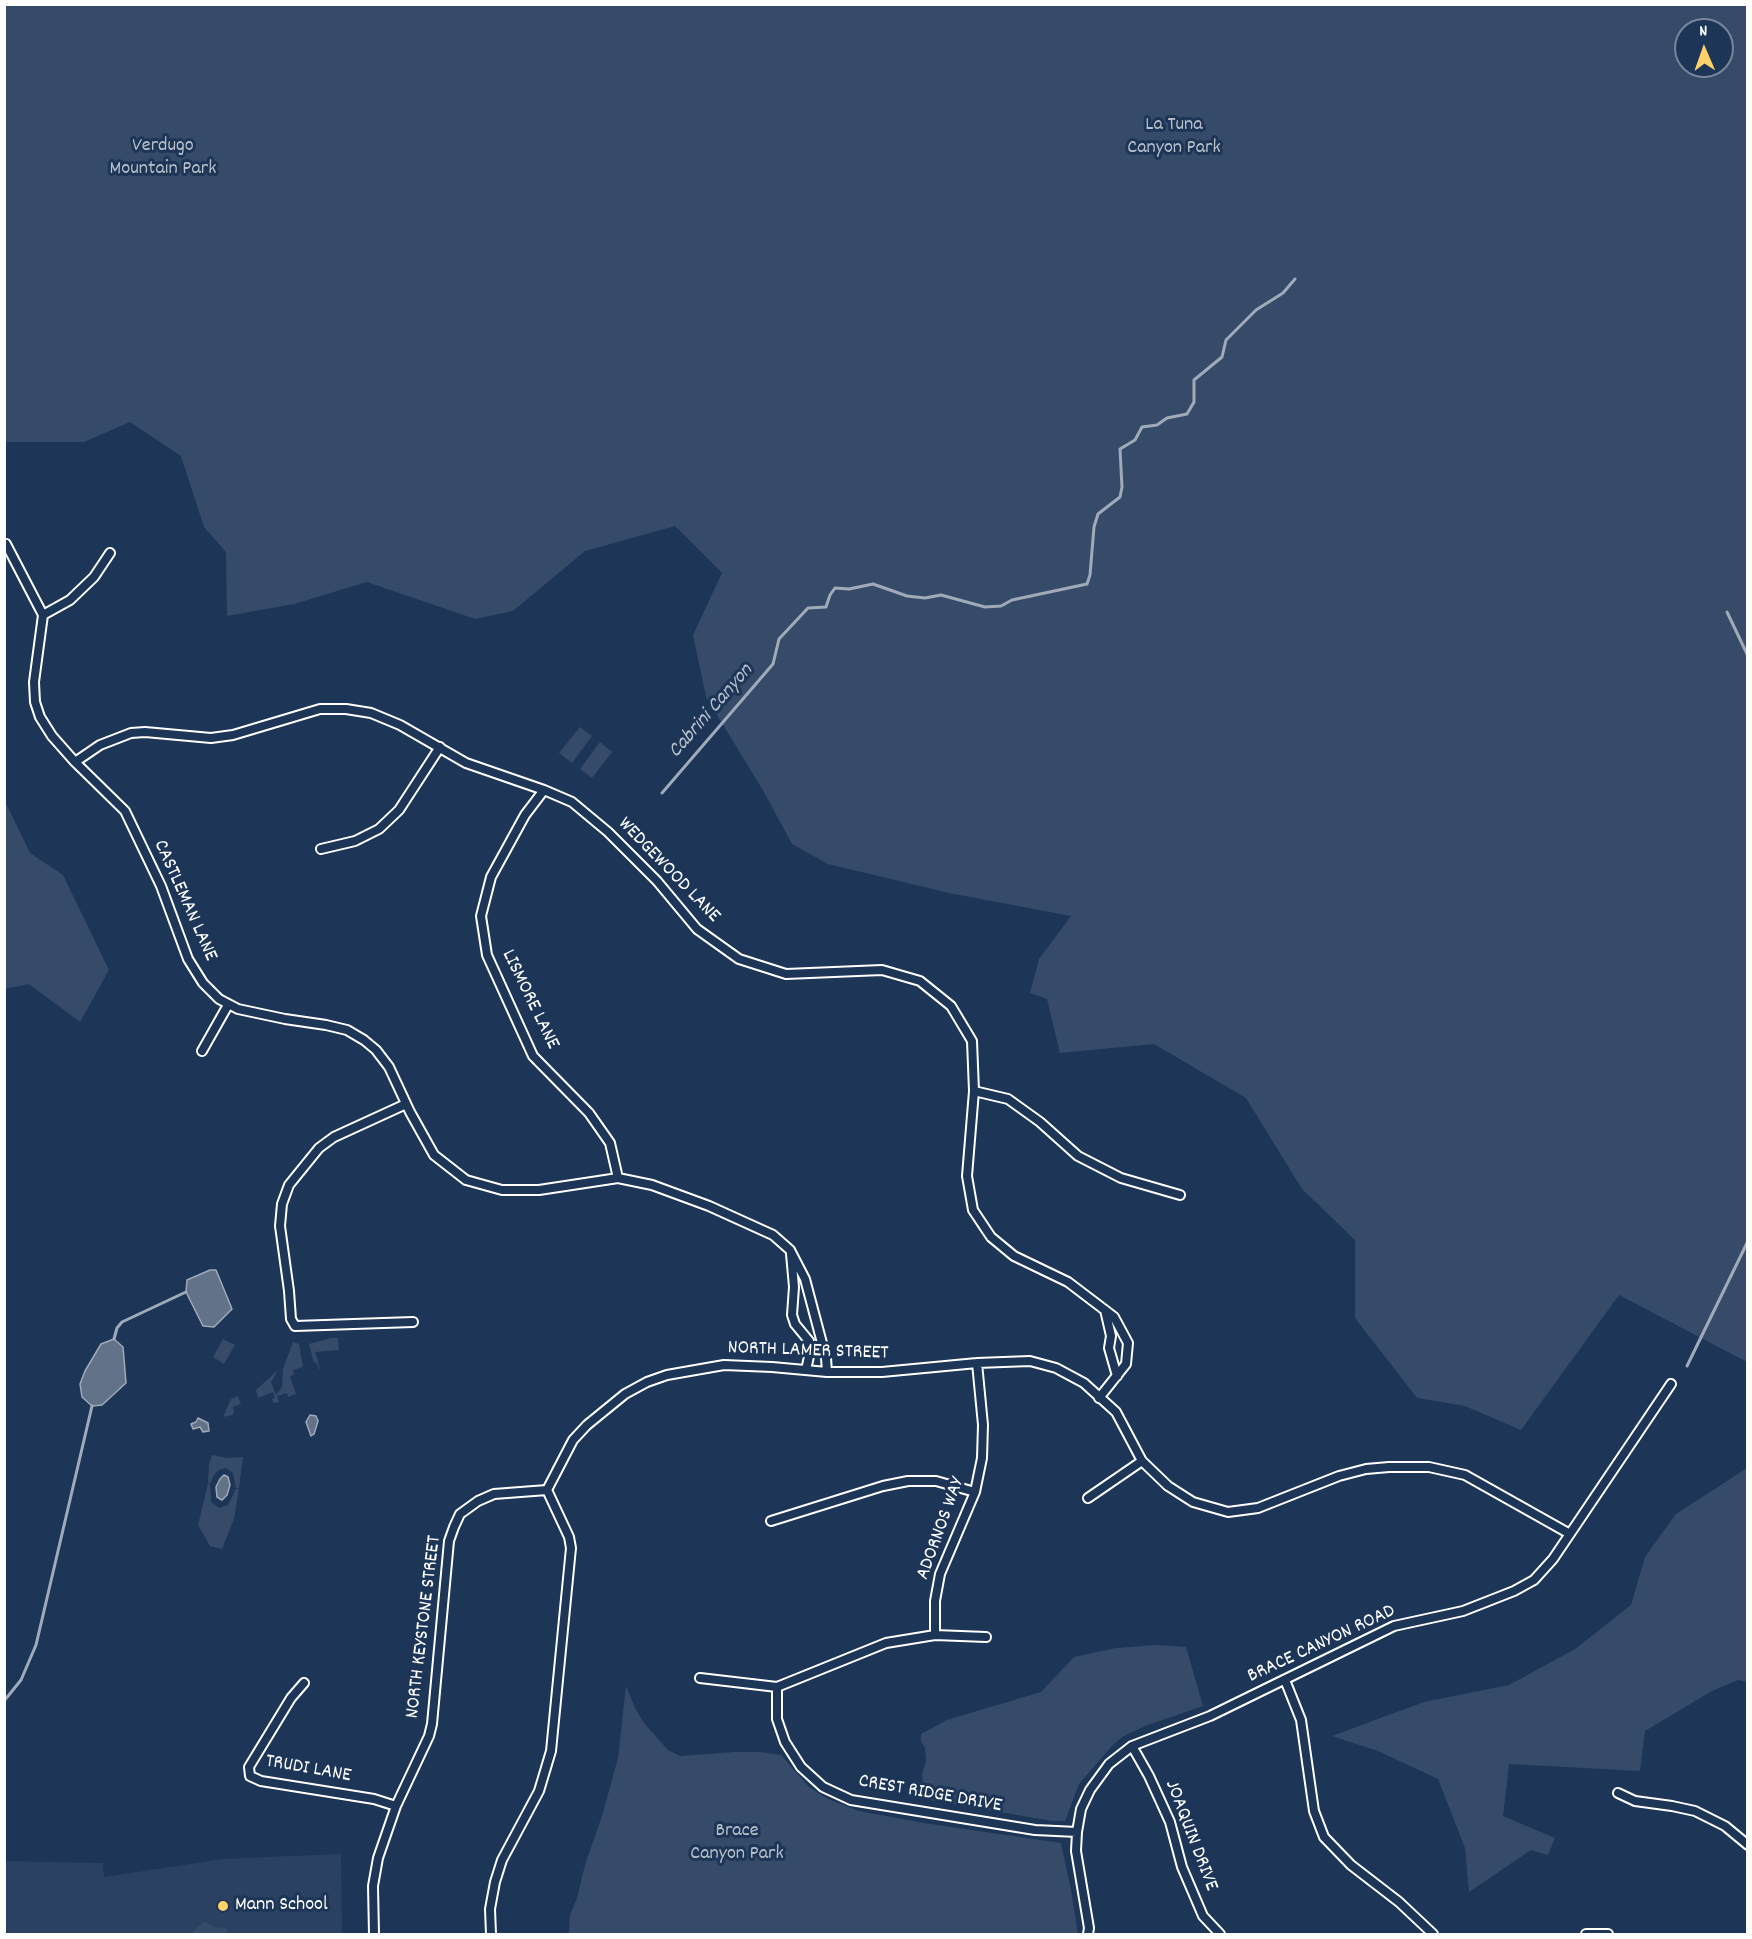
<!DOCTYPE html>
<style>
body{margin:0}
#map{position:relative;width:1752px;height:1939px;overflow:hidden;background:#1d3557;font-family:Dekko,sans-serif}
canvas{display:block}
.frame{position:absolute;inset:0;border:6px solid #fff;pointer-events:none}
.north{position:absolute;left:1674px;top:18px;width:60px;height:60px;box-sizing:border-box;background:#1d3557;border:2px solid #77869a;border-radius:50%;rotate:358deg;font-size:16px;font-weight:700;line-height:24px;text-align:center;color:#fff}
.north::after{content:'';display:block;margin:auto;width:21px;height:27px;background:#ffd166;clip-path:polygon(50% 0,100% 100%,50% 72%,0 100%)}
</style>
<div id="map">
<canvas width="1752" height="1939"></canvas>
<div class="frame"></div>
<div class="north">N</div>
</div>
<script>
const c = document.querySelector('canvas').getContext('2d');
c.lineJoin = 'round';
function fill(path, color) { c.fillStyle = color; c.fill(path, 'evenodd'); }
const poly = rows => new Path2D(rows.map(r => 'M' + r).join(''));
function stroke(path, color, width, dash) { c.strokeStyle = color; c.lineWidth = width; c.lineCap = dash ? 'butt' : 'round'; c.setLineDash(dash || []); c.stroke(path); }
function label(font, color, halo, rows, align = 'center') {
  c.font = font + ' Dekko,sans-serif'; c.lineWidth = 6; c.setLineDash([]); c.textBaseline = 'middle'; c.strokeStyle = halo; c.fillStyle = color; for (const [text, x, y, turn = 0] of rows) {
    c.save(); c.translate(x, y); c.rotate((+turn || 0) * Math.PI / 180); c.textAlign = isNaN(turn) ? turn : align; if (halo) c.strokeText(text, 0, 0); c.fillText(text, 0, 0); c.restore();
  }
}
const built = poly([
 [341,1854,342,1934,5,1934,5,1861,103,1863,104,1877,223,1859]
]);
const green = poly([
 [4,5,1747,5,1747,1362,1619,1295,1521,1430,1465,1406,1417,1398,1355,1318,1355,1240,1302,1189,1246,1098,1154,1044,1060,1053,1047,999,1030,993,1039,959,1071,916,949,893,828,864,792,844,764,792,706,697,693,635,722,573,675,526,585,551,513,611,475,619,367,582,294,604,227,616,226,552,204,527,181,456,130,422,84,442,5,442],
 [1686,30,1722,30,1722,66,1686,66],
 [580,727,592,736,572,763,559,753],
 [600,742,612,752,592,778,580,769],
 [4,799,30,853,63,875,109,970,80,1022,29,984,5,989],
 [331,1338,338,1338,339,1350,315,1352,320,1369,319,1369,316,1362,314,1363,309,1344],
 [223,1339,235,1345,224,1364,213,1357],
 [293,1342,299,1344,303,1367,293,1370,294,1374,290,1377,296,1394,288,1397,287,1393,277,1396,279,1402,274,1403,272,1399,275,1398,273,1392,258,1398,256,1390,278,1370,271,1382,276,1395,282,1387,283,1369],
 [238,1396,241,1404,233,1407,234,1412,232,1415,223,1417,231,1399],
 [212,1455,227,1458,243,1457,239,1488,236,1488,233,1473,226,1468,219,1470,214,1475,210,1484,208,1483,209,1464],
 [1747,1468,1747,1682,1738,1680,1712,1691,1645,1731,1640,1771,1509,1764,1503,1816,1555,1838,1548,1855,1531,1850,1469,1892,1465,1848,1438,1779,1378,1751,1332,1736,1424,1702,1509,1685,1575,1649,1631,1605,1645,1557,1676,1514],
 [208,1484,210,1485,211,1502,219,1508,228,1505,236,1489,239,1489,234,1519,222,1549,210,1546,198,1525],
 [1157,1645,1186,1647,1203,1706,1145,1726,1122,1737,1112,1746,1079,1784,1065,1821,1052,1821,924,1799,922,1774,926,1761,925,1748,921,1742,921,1734,947,1720,1041,1692,1074,1657,1116,1648],
 [626,1686,635,1708,644,1723,668,1750,680,1756,735,1752,760,1752,781,1755,809,1787,828,1799,859,1811,924,1823,1061,1843,1071,1890,1078,1934,569,1934,570,1915,577,1898,585,1865,602,1816,618,1758],
 [203,1922,206,1922,213,1927,226,1928,228,1934,191,1934]
]);
const water = poly([
 [210,1270,216,1270,232,1309,214,1327,203,1326,186,1292,187,1280,210,1270],
 [114,1339,123,1347,126,1383,102,1405,92,1406,82,1397,80,1384,85,1371,101,1344,114,1339],
 [310,1415,316,1416,318,1421,314,1434,311,1436,306,1422,310,1415],
 [198,1418,208,1423,209,1431,203,1432,200,1427,193,1429,191,1424,196,1422,198,1418],
 [224,1475,228,1477,230,1485,227,1495,222,1500,217,1497,216,1487,220,1479,224,1475]
]);
const stream = poly([
 [1727,612,1748,656],
 [662,793,773,664,779,639,808,608,826,607,830,595,835,588,849,589,873,584,907,596,925,598,941,595,985,607,1001,606,1012,600,1087,584,1090,575,1094,527,1098,514,1120,497,1122,487,1120,449,1135,440,1142,427,1157,425,1167,418,1187,414,1194,402,1194,380,1222,357,1226,340,1256,310,1283,293,1295,279],
 [114,1339,117,1328,122,1322,186,1292],
 [1687,1366,1748,1241],
 [4,1701,21,1680,36,1645,92,1406]
]);
const street = poly([
 [6,544,43,615,34,682,35,702,40,717,52,736,75,762,125,811,161,886,188,959,203,983,219,999,238,1009,285,1019,326,1025,347,1030,364,1040,376,1050,389,1067,410,1112,434,1155,466,1180,502,1190,539,1190,618,1178,652,1185,709,1206,773,1235,790,1250,805,1279,826,1358,827,1372],
 [43,615,70,600,94,577,110,553],
 [75,762,100,745,131,733,145,732,211,738,233,735,320,709,346,709,371,713,400,725,466,763,544,790,572,802,608,832,657,881,697,929,739,959,786,974,882,970,920,981,951,1006,972,1041,974,1091,967,1176,973,1210,991,1237,1014,1256,1068,1282,1114,1317,1128,1343,1126,1364,1099,1398],
 [544,790,525,815,491,877,481,916,487,955,533,1056,589,1113,610,1143,618,1178],
 [321,849,355,841,379,829,399,810,440,747],
 [202,1051,228,1005],
 [974,1091,1008,1099,1040,1122,1078,1156,1121,1178,1180,1195],
 [406,1104,334,1137,319,1148,289,1185,282,1204,280,1226,289,1291,291,1319,295,1326,413,1322],
 [791,1254,794,1287,792,1315,795,1324,809,1341,810,1352,806,1370],
 [1105,1310,1111,1336,1109,1348,1117,1376],
 [1088,1498,1142,1461],
 [771,1521,883,1486,908,1481,936,1481,975,1492],
 [935,1635,935,1601,940,1574,975,1492,982,1458,983,1425,977,1363],
 [700,1678,777,1687,886,1643,935,1635,986,1637],
 [1285,1680,1301,1720,1314,1811,1324,1837,1351,1865,1399,1902,1433,1934],
 [304,1683,291,1698,249,1767,250,1776,261,1781,374,1799,396,1806],
 [777,1687,777,1719,785,1742,801,1767,823,1787,851,1800,1035,1830,1077,1832],
 [1132,1746,1149,1776,1170,1822,1182,1867,1203,1916,1220,1934],
 [1618,1793,1635,1801,1672,1806,1695,1811,1725,1826,1748,1845],
 [374,1934,373,1886,378,1858,396,1806,429,1736,432,1724,449,1541,454,1527,460,1514,478,1501,494,1494,547,1490],
 [491,1934,490,1909,495,1882,502,1860,539,1791,551,1751,571,1548,569,1537,547,1490,573,1440,587,1425,625,1394,647,1382,667,1375,724,1365,772,1367,827,1372,882,1372,977,1363,1030,1361,1056,1368,1084,1383,1116,1412,1142,1461,1168,1486,1193,1502,1228,1512,1258,1508,1339,1476,1366,1469,1389,1467,1429,1467,1465,1475,1570,1534],
 [1088,1934,1089,1928,1076,1851,1077,1832,1081,1809,1090,1790,1109,1764,1132,1746,1210,1716,1394,1626,1463,1611,1514,1591,1534,1580,1553,1559,1671,1384],
 [1586,1934,1608,1934]
]);
const markers = [
 [223,1906,6,"#ffd166"]
];
const parkNames = [
 ["La Tuna",1174,126],
 ["Canyon Park",1174,149],
 ["Verdugo",163,147],
 ["Mountain Park",163,170],
 ["Brace",737,1832],
 ["Canyon Park",737,1855]
];
const streetNames = [
 ["WEDGEWOOD LANE",668,871,46],
 ["CASTLEMAN LANE",184,901,66],
 ["LISMORE LANE",529,1000,64],
 ["NORTH LAMER STREET",808,1352,2],
 ["ADORNOS WAY",942,1529,-70],
 ["NORTH KEYSTONE STREET",425,1627,-83],
 ["BRACE CANYON ROAD",1322,1645,-25],
 ["TRUDI LANE",308,1770,10],
 ["CREST RIDGE DRIVE",930,1795,10],
 ["JOAQUIN DRIVE",1190,1836,69]
];
const poiNames = [
 ["Mann School",235,1906]
];
const waterNames = [
 ["Cabrini Canyon",712,712,-49]
];
fill(built, '#2a4161');
fill(green, '#364b69');
fill(water, '#617289');
stroke(water, '#a0aab8', 1.5);
stroke(stream, '#a0aab8', 3);
stroke(street, '#fff', 12);
stroke(street, '#1d3557', 8);
for (const [x, y, r, color] of markers) { const dot = new Path2D(); dot.arc(x, y, r, 0, 2 * Math.PI); c.fillStyle = color; c.fill(dot); stroke(dot, '#1d3557', 2); }
label('20px', '#b9c0ca', '#1d3557', parkNames);
label('20px', '#fff', '#1d3557', streetNames);
label('20px', '#fff', '#1d3557', poiNames, 'left');
label('italic 21px', '#b8c0ca', '#1d3557', waterNames);
</script>
